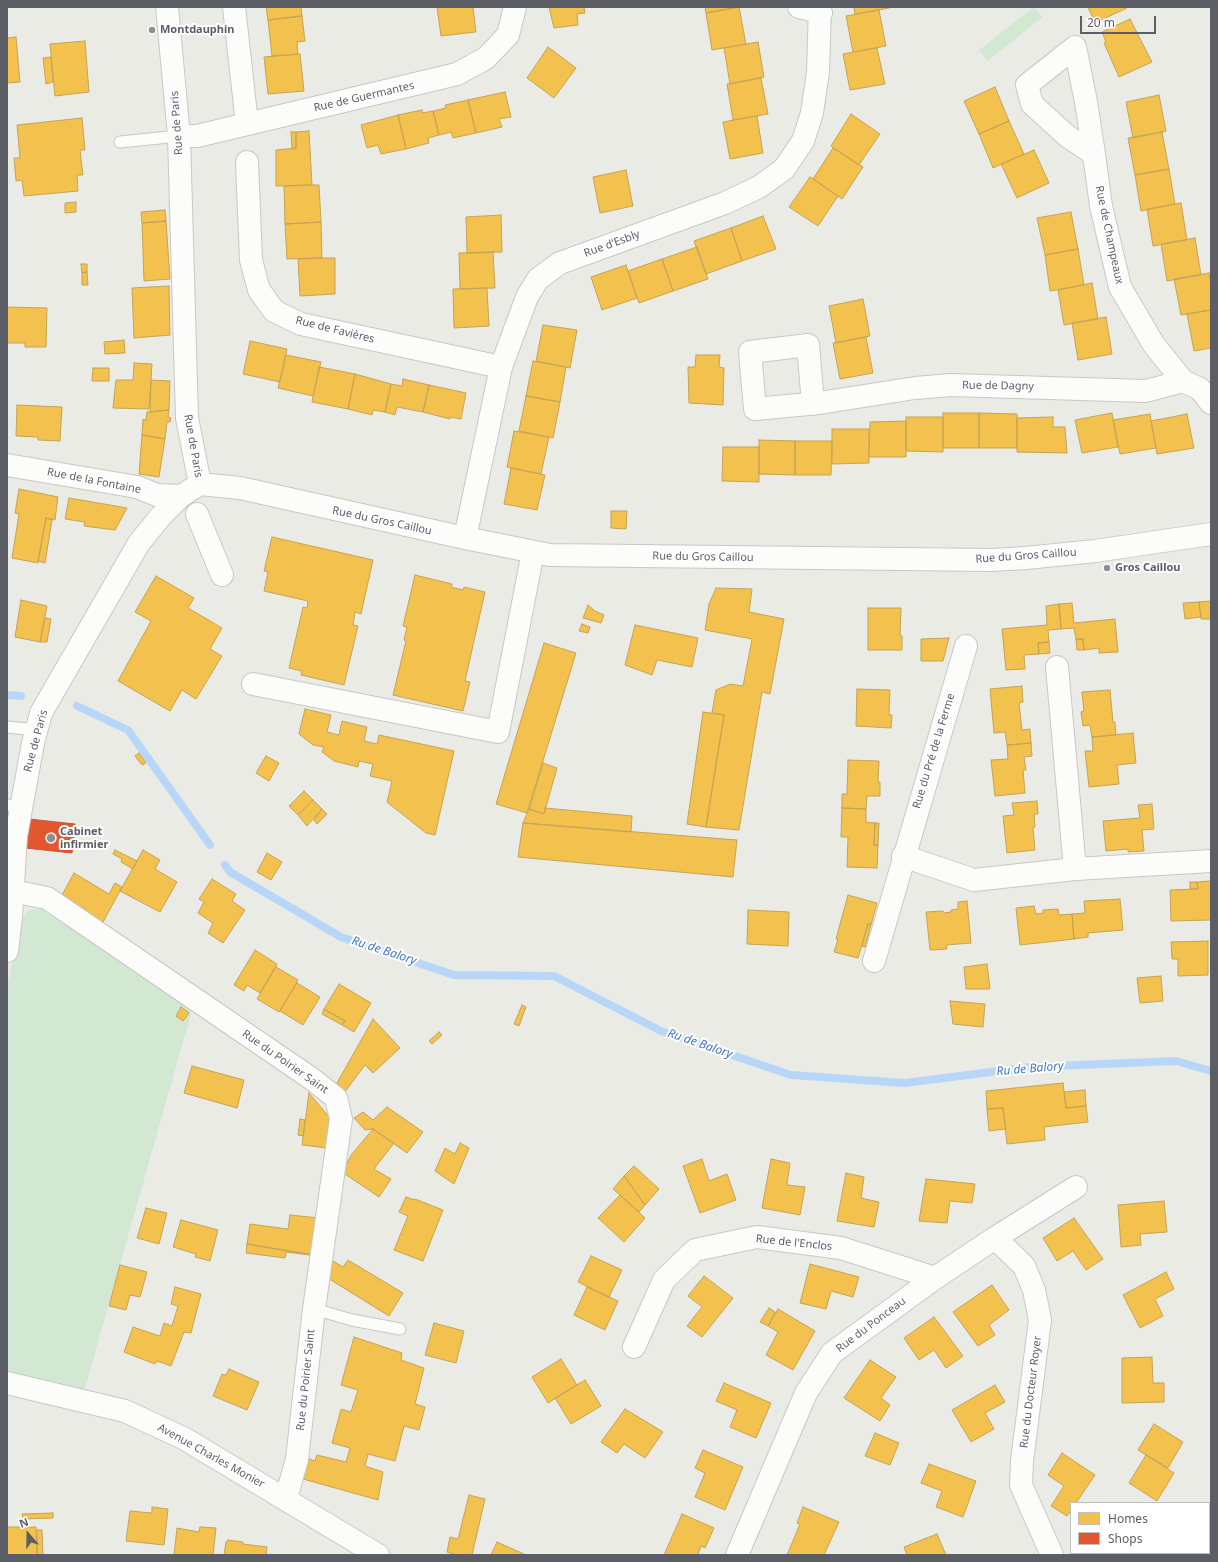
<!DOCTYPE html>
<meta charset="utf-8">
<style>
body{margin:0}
#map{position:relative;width:1218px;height:1562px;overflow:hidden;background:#ebebe6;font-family:"Noto Sans",sans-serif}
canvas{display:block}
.frame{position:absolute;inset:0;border:8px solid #5b5e64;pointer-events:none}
.legend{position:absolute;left:1070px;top:1502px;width:140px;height:52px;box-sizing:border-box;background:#fff;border:1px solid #bdbfc1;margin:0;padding:5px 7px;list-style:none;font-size:12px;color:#5b5e64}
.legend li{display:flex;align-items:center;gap:8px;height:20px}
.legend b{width:20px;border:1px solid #bdbfc1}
.north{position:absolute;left:8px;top:1514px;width:40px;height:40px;-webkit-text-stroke:3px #fff;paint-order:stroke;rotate:340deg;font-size:11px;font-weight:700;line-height:16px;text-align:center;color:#5b5e64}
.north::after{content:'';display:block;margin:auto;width:14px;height:18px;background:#5b5e64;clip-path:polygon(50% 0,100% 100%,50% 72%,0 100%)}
.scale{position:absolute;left:1080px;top:16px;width:76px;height:18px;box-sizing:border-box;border:2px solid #5b5e64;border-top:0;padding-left:5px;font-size:12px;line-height:14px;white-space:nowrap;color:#5b5e64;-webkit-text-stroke:3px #fff;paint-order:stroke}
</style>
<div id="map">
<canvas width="1218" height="1562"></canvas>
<div class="frame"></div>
<ul class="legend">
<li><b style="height:11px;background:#f2c14e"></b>Homes</li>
<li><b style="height:11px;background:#e4572e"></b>Shops</li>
</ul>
<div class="north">N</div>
<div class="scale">20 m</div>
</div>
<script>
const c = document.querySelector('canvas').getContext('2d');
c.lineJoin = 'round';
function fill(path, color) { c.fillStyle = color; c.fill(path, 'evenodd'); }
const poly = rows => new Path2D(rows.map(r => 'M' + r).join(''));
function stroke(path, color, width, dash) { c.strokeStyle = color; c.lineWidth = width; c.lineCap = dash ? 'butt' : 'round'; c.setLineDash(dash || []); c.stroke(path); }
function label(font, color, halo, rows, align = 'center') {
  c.font = font + ' "Noto Sans",sans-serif'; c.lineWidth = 4; c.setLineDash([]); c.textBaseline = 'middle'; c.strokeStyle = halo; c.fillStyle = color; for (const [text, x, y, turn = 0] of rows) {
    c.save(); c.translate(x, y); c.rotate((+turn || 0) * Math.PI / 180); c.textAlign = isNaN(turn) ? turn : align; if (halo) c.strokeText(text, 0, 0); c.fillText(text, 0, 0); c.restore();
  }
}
const green = poly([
 [1034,7,1043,17,987,61,979,50],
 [35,909,41,909,192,1010,84,1392,7,1375,7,986,23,917,28,910]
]);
const homes = poly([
 [266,7,301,7,302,16,268,20,266,7],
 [437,7,473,7,476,32,441,36,437,7],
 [549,7,584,7,585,13,577,14,578,25,554,28,549,7],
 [705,7,739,7,706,13,705,7],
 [739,7,746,44,712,50,706,13,739,7],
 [854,7,889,7,889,8,855,14,854,7],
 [1088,7,1126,7,1127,8,1095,23,1088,7],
 [879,10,886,46,853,52,846,16,879,10],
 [302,16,305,41,297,42,298,54,272,56,268,20,302,16],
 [1130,19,1152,62,1119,77,1104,43,1106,42,1102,32,1130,19],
 [16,37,20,82,7,83,7,38,16,37],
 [85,41,89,92,55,96,50,44,85,41],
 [758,42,764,77,730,84,724,48,758,42],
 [548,47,576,68,554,98,527,78,548,47],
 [877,48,885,84,850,90,843,54,877,48],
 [300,54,304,91,268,94,264,57,300,54],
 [51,57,53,82,46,84,43,58,51,57],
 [761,78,768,114,733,120,727,84,761,78],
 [995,87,1009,121,979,134,964,101,995,87],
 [505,92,511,117,499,119,502,127,476,133,468,100,505,92],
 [1159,95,1166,131,1133,138,1126,102,1159,95],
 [468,100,476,133,453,138,451,132,439,135,433,111,446,108,445,105,468,100],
 [422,110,422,113,433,111,439,135,428,138,429,143,406,149,398,115,422,110],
 [851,114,880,134,859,165,831,146,851,114],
 [398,115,406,149,381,154,378,145,367,148,361,125,398,115],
 [757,116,763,153,730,159,723,122,757,116],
 [82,118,85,150,80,150,83,175,77,175,78,191,24,196,22,180,16,181,14,158,20,158,17,125,82,118],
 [1009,121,1024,154,993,168,979,134,1009,121],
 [309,131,312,185,276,186,276,150,296,148,296,132,309,131],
 [291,132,296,132,296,148,292,149,291,132],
 [1162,132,1169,169,1135,175,1128,138,1162,132],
 [833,148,863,167,842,199,813,179,833,148],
 [1034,150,1049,183,1017,198,1001,164,1034,150],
 [1169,169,1175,204,1141,211,1135,175,1169,169],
 [626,170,633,206,600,213,593,177,626,170],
 [810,177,838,196,818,226,789,207,810,177],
 [312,185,319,185,321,222,285,224,284,186,312,185],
 [76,202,76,212,65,213,65,203,76,202],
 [1181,203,1187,240,1153,246,1147,209,1181,203],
 [165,210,166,221,142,223,141,212,165,210],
 [1071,212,1078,249,1045,255,1037,218,1071,212],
 [501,215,502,252,467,253,466,217,501,215],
 [763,216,776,249,742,261,731,228,763,216],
 [166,221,170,279,144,281,142,223,166,221],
 [321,222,322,258,287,259,285,224,321,222],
 [731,228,742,261,706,274,694,241,731,228],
 [1195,238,1201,275,1167,281,1161,244,1195,238],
 [697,247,708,279,673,291,662,259,697,247],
 [1078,249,1084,285,1050,291,1045,255,1078,249],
 [493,252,495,288,460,289,459,253,493,252],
 [322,258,335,258,335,294,300,296,298,259,322,258],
 [662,259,673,291,639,303,628,271,662,259],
 [81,264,87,264,87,272,82,273,81,264],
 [626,265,637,298,602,310,591,277,626,265],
 [87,272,88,285,82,285,82,273,87,272],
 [1209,273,1211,287,1211,310,1181,315,1174,279,1209,273],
 [1092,283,1098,319,1064,325,1058,290,1092,283],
 [169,286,170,335,134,338,132,288,169,286],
 [487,288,489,326,454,328,453,289,487,288],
 [863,299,870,336,836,343,829,306,863,299],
 [7,307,47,308,46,347,25,347,25,343,7,343,7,307],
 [1211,310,1211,348,1194,351,1187,314,1211,310],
 [1106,317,1112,354,1078,360,1072,323,1106,317],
 [543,325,577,330,570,368,536,361,543,325],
 [866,337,873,373,840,379,833,343,866,337],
 [124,340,125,353,105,354,104,342,124,340],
 [250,341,287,349,280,382,243,374,250,341],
 [286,355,321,362,313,396,278,388,286,355],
 [696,355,720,355,719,367,724,368,723,405,689,403,688,367,695,367,696,355],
 [533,361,566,367,560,402,526,396,533,361],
 [134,363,152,364,149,409,113,408,116,380,133,380,134,363],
 [319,367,355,374,348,409,312,402,319,367],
 [93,368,109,368,109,381,92,381,93,368],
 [355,374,391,384,385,412,373,410,372,415,348,409,355,374],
 [403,379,429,385,423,412,397,407,395,415,385,412,391,384,402,386,403,379],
 [151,380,170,381,169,410,150,412,151,380],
 [429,385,466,393,461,419,450,417,450,419,423,412,429,385],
 [526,396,560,402,553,438,519,431,526,396],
 [17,405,62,407,60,441,38,440,38,437,16,436,17,405],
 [169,410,168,417,171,418,170,422,167,422,165,439,142,435,143,419,146,420,147,412,169,410],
 [943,413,979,413,979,448,943,448,943,413],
 [979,413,1017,414,1017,448,979,448,979,413],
 [1112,413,1118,447,1082,453,1075,420,1112,413],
 [1150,414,1156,448,1120,454,1113,420,1150,414],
 [1187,414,1194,448,1157,454,1151,421,1187,414],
 [906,417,943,417,943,452,906,451,906,417],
 [1053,417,1053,427,1065,427,1067,453,1017,452,1017,418,1053,417],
 [906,421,906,457,869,457,870,422,906,421],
 [832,429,869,429,869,463,832,464,832,429],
 [514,431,549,437,541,474,507,467,514,431],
 [142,435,165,439,159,477,139,474,142,435],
 [759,440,795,441,795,475,759,474,759,440],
 [795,441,832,441,831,475,795,475,795,441],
 [723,447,759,447,759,482,722,481,723,447],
 [511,468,545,475,537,510,504,504,511,468],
 [19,489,58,497,55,520,46,518,38,563,12,558,19,514,15,513,19,489],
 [69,498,127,508,115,530,84,526,85,522,65,519,69,498],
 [611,511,627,511,626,529,611,528,611,511],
 [46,518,52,520,45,563,38,561,46,518],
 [272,537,373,560,361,614,355,612,353,625,358,626,344,685,301,675,302,671,289,668,303,607,307,608,308,601,264,591,268,572,264,571,272,537],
 [415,575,452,584,451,587,463,590,464,587,485,592,465,681,470,682,463,711,393,695,406,641,404,640,407,627,403,626,415,575],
 [156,576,194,598,188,608,222,628,210,649,222,656,196,699,182,690,170,711,118,681,151,621,135,612,156,576],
 [716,588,752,589,749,612,784,619,770,694,762,692,739,830,706,827,724,715,712,713,716,690,730,684,743,686,752,639,705,630,709,604,716,588],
 [21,600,47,606,40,642,15,637,21,600],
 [1211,601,1211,619,1201,619,1199,602,1211,601],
 [1199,602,1201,617,1185,619,1183,603,1199,602],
 [1072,603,1074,623,1115,619,1118,652,1099,653,1099,648,1084,650,1083,639,1076,639,1074,628,1061,629,1059,604,1072,603],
 [1059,604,1061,629,1048,630,1049,642,1038,643,1039,654,1024,655,1025,669,1006,670,1002,629,1047,625,1046,606,1059,604],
 [588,605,595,611,604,615,601,623,583,618,588,605],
 [868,608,901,608,900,635,902,636,902,650,868,650,868,608],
 [45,618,51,619,47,642,40,642,45,618],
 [582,624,590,627,588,633,579,631,582,624],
 [635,625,698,638,692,667,657,660,652,675,625,665,635,625],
 [949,638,943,661,921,661,921,639,949,638],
 [1076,639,1083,639,1084,650,1077,650,1076,639],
 [1049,642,1050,653,1039,654,1038,643,1049,642],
 [544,643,576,653,527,813,496,804,544,643],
 [1022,686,1023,702,1019,703,1022,730,1030,729,1031,743,1007,745,1005,732,994,733,990,689,1022,686],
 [857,689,890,690,889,715,892,715,891,728,856,726,857,689],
 [1110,690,1113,722,1115,722,1116,735,1092,737,1090,725,1083,726,1081,712,1084,711,1082,692,1110,690],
 [305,709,331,715,327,732,339,735,342,721,367,727,364,741,377,744,379,735,454,751,435,835,426,833,387,802,392,781,370,776,373,764,359,761,358,767,334,761,322,752,324,747,313,745,299,734,305,709],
 [703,712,724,715,706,827,687,824,703,712],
 [1133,733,1136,763,1117,765,1119,784,1089,787,1085,751,1093,751,1092,737,1133,733],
 [1031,743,1032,756,1024,757,1026,770,1023,770,1025,793,995,796,991,760,1008,759,1007,745,1031,743],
 [139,753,146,763,142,765,135,756,139,753],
 [266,756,279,763,269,781,256,773,266,756],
 [848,760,879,761,878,782,880,782,880,796,867,796,866,809,842,808,842,794,847,794,848,760],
 [543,763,557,768,544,814,529,809,543,763],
 [304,791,313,800,298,815,289,806,304,791],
 [313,800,322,809,307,826,298,815,313,800],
 [1037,801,1038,814,1034,814,1035,827,1033,827,1035,850,1007,853,1003,816,1014,815,1012,803,1037,801],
 [1152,804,1154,829,1142,830,1144,851,1128,852,1128,849,1106,851,1103,821,1140,818,1138,805,1152,804],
 [545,808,632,816,631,832,523,823,529,809,544,814,545,808],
 [842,808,866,809,866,822,875,823,874,845,878,845,877,868,847,867,848,837,841,837,842,808],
 [322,809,327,814,317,824,314,820,322,809],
 [523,823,737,840,733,877,518,857,523,823],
 [875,823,879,823,878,845,874,845,875,823],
 [115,850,137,861,133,869,121,862,122,859,113,854,115,850],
 [143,850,160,860,155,869,177,882,160,912,120,891,143,850],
 [267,853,282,862,271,880,257,872,267,853],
 [74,873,109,894,115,883,122,887,102,924,84,913,86,910,62,895,74,873],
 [212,879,236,894,232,901,245,910,223,943,208,933,213,923,198,913,204,902,199,899,212,879],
 [1211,881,1211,920,1171,921,1170,890,1198,889,1197,882,1211,881],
 [1190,882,1197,882,1198,889,1190,889,1190,882],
 [848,895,877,903,871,925,868,924,858,958,834,952,838,939,836,939,848,895],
 [1120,899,1123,930,1088,933,1088,937,1074,939,1072,914,1085,913,1084,901,1120,899],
 [967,901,971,943,946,945,947,949,930,950,926,912,943,911,944,913,951,912,951,910,958,909,958,902,967,901],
 [1034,906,1036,914,1043,913,1043,910,1058,909,1059,915,1072,914,1074,939,1020,945,1016,908,1034,906],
 [748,910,789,912,788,946,747,944,748,910],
 [868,924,871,925,865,947,862,946,868,924],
 [1208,941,1208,975,1178,976,1178,959,1172,959,1171,942,1208,941],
 [255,950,277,964,260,993,247,985,244,991,234,985,255,950],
 [987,964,990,989,966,989,964,967,987,964],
 [276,967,298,980,279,1012,257,999,276,967],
 [1161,976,1163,1001,1140,1003,1137,978,1161,976],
 [297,983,320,997,303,1025,280,1011,297,983],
 [339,984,371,1003,354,1032,342,1025,345,1021,324,1009,339,984],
 [950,1001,985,1004,983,1027,953,1024,950,1001],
 [522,1005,526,1007,519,1026,514,1024,522,1005],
 [181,1007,189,1013,183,1021,176,1016,181,1007],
 [324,1009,345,1021,342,1025,322,1014,324,1009],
 [373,1019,400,1048,373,1073,365,1065,344,1093,337,1083,373,1019],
 [439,1032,442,1035,432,1044,429,1041,439,1032],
 [192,1066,244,1080,237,1108,184,1093,192,1066],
 [1063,1083,1066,1108,1086,1106,1088,1122,1044,1127,1045,1140,1007,1144,1003,1108,987,1109,986,1091,1063,1083],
 [1085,1090,1086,1106,1066,1108,1064,1092,1085,1090],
 [309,1093,330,1118,327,1148,302,1145,309,1093],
 [387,1107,423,1132,407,1153,373,1129,365,1130,354,1118,363,1112,373,1120,387,1107],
 [1003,1108,1006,1129,989,1131,987,1109,1003,1108],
 [300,1119,305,1120,303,1136,298,1135,300,1119],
 [373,1129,394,1143,374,1169,391,1179,379,1197,342,1172,352,1154,373,1129],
 [460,1143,469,1148,454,1184,435,1171,445,1148,455,1154,460,1143],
 [702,1159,709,1181,727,1174,736,1200,700,1213,683,1166,702,1159],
 [771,1159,790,1163,787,1185,805,1187,800,1215,762,1208,771,1159],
 [634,1166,659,1189,645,1205,624,1176,634,1166],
 [846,1173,864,1177,861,1198,879,1202,874,1227,837,1221,846,1173],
 [624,1176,645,1205,639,1212,613,1189,624,1176],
 [926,1179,975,1184,972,1203,950,1201,947,1223,919,1221,926,1179],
 [620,1195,645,1218,624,1242,598,1218,620,1195],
 [406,1197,415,1200,415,1199,443,1210,423,1261,394,1250,408,1216,399,1212,406,1197],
 [1164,1201,1167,1232,1140,1234,1141,1245,1121,1247,1118,1205,1164,1201],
 [146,1208,167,1213,159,1244,137,1238,146,1208],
 [290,1215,319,1218,315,1255,247,1244,250,1224,288,1229,290,1215],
 [1074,1218,1103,1259,1086,1270,1073,1251,1057,1261,1043,1238,1074,1218],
 [181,1220,218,1230,210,1261,195,1257,196,1254,173,1247,181,1220],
 [247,1244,310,1255,286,1252,285,1258,246,1253,247,1244],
 [591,1256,622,1270,609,1297,578,1282,591,1256],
 [328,1258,343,1267,348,1260,403,1293,389,1316,326,1277,328,1258],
 [810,1264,859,1277,853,1297,831,1291,826,1309,800,1303,810,1264],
 [120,1265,147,1272,140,1297,130,1295,126,1310,109,1306,120,1265],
 [1166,1272,1174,1289,1155,1299,1163,1316,1140,1328,1123,1295,1166,1272],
 [704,1276,733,1298,702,1337,687,1326,702,1307,688,1296,704,1276],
 [992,1285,1009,1310,989,1325,995,1335,978,1346,953,1312,992,1285],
 [175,1287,201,1294,191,1333,184,1332,171,1366,157,1361,155,1364,124,1352,133,1327,160,1336,164,1323,172,1326,178,1306,171,1304,175,1287],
 [587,1287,618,1301,605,1330,574,1315,587,1287],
 [769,1308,775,1312,768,1326,760,1322,769,1308],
 [778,1309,815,1331,793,1370,766,1355,778,1332,768,1326,778,1309],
 [934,1317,963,1356,946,1368,934,1350,919,1360,904,1338,934,1317],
 [434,1323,464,1331,456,1363,425,1355,434,1323],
 [354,1337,402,1353,401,1360,424,1368,415,1404,425,1407,419,1430,404,1426,395,1461,368,1454,365,1466,383,1472,378,1500,303,1479,304,1457,315,1461,317,1455,346,1462,350,1448,332,1443,341,1409,351,1412,358,1390,341,1385,354,1337],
 [1152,1357,1153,1383,1164,1383,1164,1402,1122,1403,1122,1358,1152,1357],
 [561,1359,577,1385,548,1403,532,1377,561,1359],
 [870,1360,896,1377,881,1398,890,1405,880,1421,844,1398,870,1360],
 [229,1369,259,1382,247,1410,213,1396,222,1374,226,1375,229,1369],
 [585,1380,601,1406,571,1424,555,1398,585,1380],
 [724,1383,771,1403,756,1438,730,1427,737,1410,716,1401,724,1383],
 [995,1385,1005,1402,985,1413,994,1429,971,1442,952,1410,995,1385],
 [625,1409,663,1432,645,1458,624,1444,617,1453,601,1442,625,1409],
 [1154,1424,1183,1442,1168,1468,1138,1450,1154,1424],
 [875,1433,899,1443,890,1465,865,1456,875,1433],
 [703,1450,743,1467,725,1510,695,1497,705,1473,695,1468,703,1450],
 [1062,1453,1095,1475,1076,1503,1071,1503,1071,1511,1067,1516,1051,1506,1064,1486,1048,1475,1062,1453],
 [1146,1455,1174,1473,1157,1501,1129,1483,1146,1455],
 [929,1464,976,1481,963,1517,936,1507,942,1491,921,1483,929,1464],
 [469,1495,485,1499,472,1555,457,1555,447,1552,450,1537,458,1539,469,1495],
 [152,1507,168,1509,164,1545,126,1541,130,1511,152,1513,152,1507],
 [803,1507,839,1522,824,1555,787,1555,800,1524,797,1523,803,1507],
 [53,1513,53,1518,23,1519,22,1514,53,1513],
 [682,1514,714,1528,705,1548,701,1546,698,1555,664,1555,682,1514],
 [7,1527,36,1527,37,1555,7,1555,7,1527],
 [200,1527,216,1528,213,1555,174,1555,177,1528,199,1532,200,1527],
 [37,1530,42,1530,43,1555,37,1555,37,1530],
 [937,1534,946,1555,907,1555,904,1547,937,1534],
 [228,1540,243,1542,243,1544,267,1547,266,1555,224,1555,226,1542,228,1540],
 [497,1542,526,1555,491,1555,497,1542],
 [1085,1553,1124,1553,1124,1555,1085,1555,1085,1553],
 [1148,1553,1194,1553,1194,1555,1148,1555,1148,1553]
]);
const shops = poly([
 [29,819,75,824,72,853,25,848,29,819]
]);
const stream = poly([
 [7,695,21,696],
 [77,706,128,730,210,845],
 [225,865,230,872,341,937,454,975,554,976,661,1031,791,1075,905,1083,1030,1067,1176,1061,1211,1071]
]);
const lane = poly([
 [120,142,179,136],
 [7,727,37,730],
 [7,805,20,807],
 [314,1309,352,1320,400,1329]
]);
const street = poly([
 [167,7,179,136,187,418,200,484],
 [234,7,247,124],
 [799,7,821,13],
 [179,136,197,136,457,74,486,58,508,35,515,7],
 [1094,154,1067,136,1032,104,1027,85,1075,47,1086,102,1094,154,1101,206,1120,287,1154,345,1183,381,1200,389,1211,403],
 [247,162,251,260,259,290,274,311,301,324,501,367],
 [813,404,808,345,750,352,755,409,819,403,915,388,951,385,1146,391,1183,381],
 [7,465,137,487,157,495,181,496],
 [200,484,240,488,465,538,550,555,991,560,1026,558,1095,551,1211,534],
 [197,514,222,575],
 [465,538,501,367,527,297,538,279,560,263,725,203,759,187,784,169,803,141,812,113,818,72,820,7],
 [1057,667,1075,869],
 [253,684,498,732,533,552],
 [903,856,974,880,1075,869,1211,861],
 [12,891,47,898,312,1079,336,1098,341,1119,314,1309,297,1459,286,1498],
 [7,951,11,917,16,836,33,743,41,713,139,543,161,516,181,496,200,484],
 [874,961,966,646],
 [995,1238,1024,1266,1034,1290,1040,1320,1022,1461,1021,1485,1052,1555],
 [634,1347,664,1280,695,1250,757,1237,841,1248,935,1278],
 [737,1555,806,1393,832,1353,935,1278,995,1238,1076,1187]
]);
const secondary = poly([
 [7,1383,125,1411,185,1439,378,1555]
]);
const markers = [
 [152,30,4,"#8d8f92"],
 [1107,568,4,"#8d8f92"],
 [51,838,5,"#8d8f92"]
];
const poiNames = [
 ["Montdauphin",160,30],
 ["Gros Caillou",1115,568],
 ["Cabinet",60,832],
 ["infirmier",60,845]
];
const streetNames = [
 ["Rue de Guermantes",364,97,-13],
 ["Rue de Paris",177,123,-94],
 ["Rue de Champeaux",1109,235,78],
 ["Rue d'Esbly",612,244,-20],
 ["Rue de Favières",335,330,14],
 ["Rue de Dagny",998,386,1],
 ["Rue de Paris",193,446,80],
 ["Rue de la Fontaine",94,481,11],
 ["Rue du Gros Caillou",382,521,12],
 ["Rue du Gros Caillou",1026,556,-4],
 ["Rue du Gros Caillou",703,557,1],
 ["Rue de Paris",36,741,-75],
 ["Rue du Pré de la Ferme",934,751,-73],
 ["Rue du Poirier Saint",285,1062,35],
 ["Rue de l'Enclos",794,1243,6],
 ["Rue du Ponceau",871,1325,-37],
 ["Rue du Poirier Saint",306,1380,-84],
 ["Rue du Docteur Royer",1031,1392,-83],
 ["Avenue Charles Monier",211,1456,29]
];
const waterNames = [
 ["Ru de Balory",384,951,18],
 ["Ru de Balory",700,1044,19],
 ["Ru de Balory",1030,1069,-5]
];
fill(green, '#d3e8d3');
fill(homes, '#f2c14e');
stroke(homes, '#c5a355', 1);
fill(shops, '#e4572e');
stroke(shops, '#bb593e', 1);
stroke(stream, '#b8d7f8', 8);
stroke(lane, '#c7c8c6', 13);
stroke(street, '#c7c8c6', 24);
stroke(secondary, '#c8c8c7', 24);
stroke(lane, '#fcfcfb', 11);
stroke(street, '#fcfcfb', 22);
stroke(secondary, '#fcfcfb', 22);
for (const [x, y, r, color] of markers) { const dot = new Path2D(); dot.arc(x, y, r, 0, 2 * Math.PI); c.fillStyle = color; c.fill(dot); stroke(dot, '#fff', 1.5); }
label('bold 11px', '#5b5e64', '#fff', poiNames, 'left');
label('11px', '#5b5e64', '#fff', streetNames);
label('italic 12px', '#4376c4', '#fff', waterNames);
</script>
